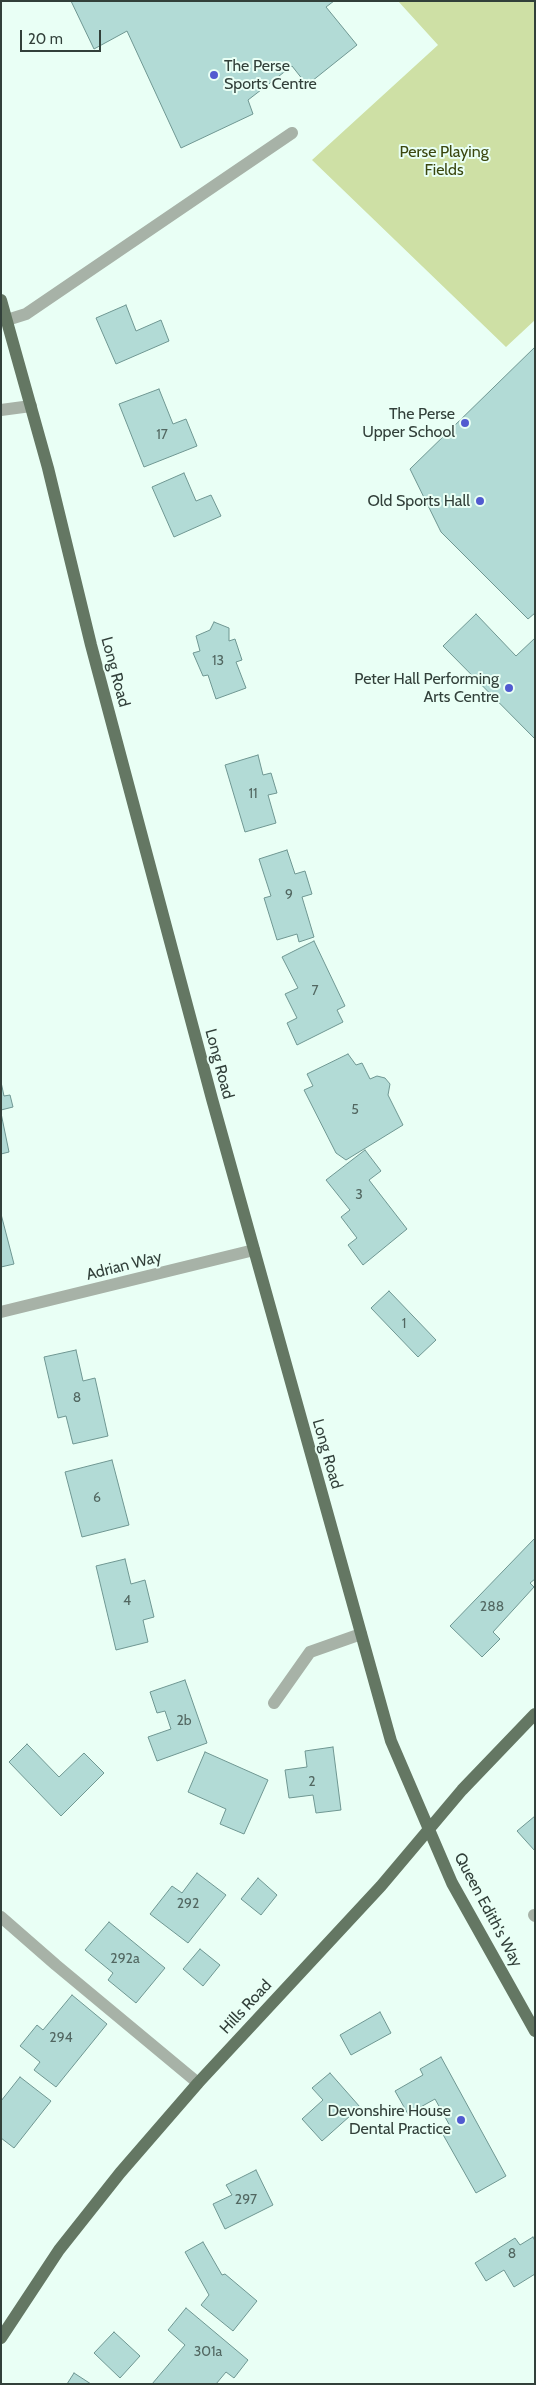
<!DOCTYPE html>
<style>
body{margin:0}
#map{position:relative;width:536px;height:2385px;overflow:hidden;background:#e9fff5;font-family:Cabin,sans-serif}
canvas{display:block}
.frame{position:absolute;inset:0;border:2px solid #32403a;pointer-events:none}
.scale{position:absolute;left:20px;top:30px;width:81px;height:22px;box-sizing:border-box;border:2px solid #32403a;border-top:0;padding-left:6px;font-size:15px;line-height:18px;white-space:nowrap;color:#32403a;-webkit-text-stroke:4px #e9fff5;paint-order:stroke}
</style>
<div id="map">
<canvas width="536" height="2385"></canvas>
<div class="frame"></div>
<div class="scale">20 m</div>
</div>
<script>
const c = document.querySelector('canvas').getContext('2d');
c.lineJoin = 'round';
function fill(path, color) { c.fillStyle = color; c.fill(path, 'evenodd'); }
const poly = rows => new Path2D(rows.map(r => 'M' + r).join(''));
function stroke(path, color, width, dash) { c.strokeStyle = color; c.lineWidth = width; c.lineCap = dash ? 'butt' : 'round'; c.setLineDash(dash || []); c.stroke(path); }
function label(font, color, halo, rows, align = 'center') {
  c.font = font + ' Cabin,sans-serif'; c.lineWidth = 4; c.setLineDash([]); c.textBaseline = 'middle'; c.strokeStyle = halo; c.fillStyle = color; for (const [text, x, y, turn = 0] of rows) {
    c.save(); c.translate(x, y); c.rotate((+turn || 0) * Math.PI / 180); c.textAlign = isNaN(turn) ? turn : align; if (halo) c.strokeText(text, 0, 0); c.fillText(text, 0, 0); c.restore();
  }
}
const green = poly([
 [398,1,535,1,535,320,506,347,312,160,438,45]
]);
const building = poly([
 [71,1,334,1,326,7,357,45,307,85,292,66,248,100,253,114,181,148,127,31,94,49,71,1],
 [126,305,136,331,161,320,169,341,116,364,96,318,126,305],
 [535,347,535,613,528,619,441,532,410,469,535,347],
 [159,389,173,424,186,419,197,446,144,467,119,404,159,389],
 [184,473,196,501,211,495,221,516,174,537,152,487,184,473],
 [476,614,516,656,535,638,535,739,443,646,476,614],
 [214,622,229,628,229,641,235,639,242,660,236,662,246,688,216,699,208,675,203,676,193,653,200,651,196,636,210,630,214,622],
 [258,755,263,775,271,773,277,793,268,795,276,823,245,832,225,765,258,755],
 [287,850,295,874,305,871,312,894,302,897,314,937,299,942,297,934,277,940,264,898,271,896,259,859,287,850],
 [314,941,345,1006,337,1010,343,1022,297,1045,287,1023,297,1018,285,994,298,988,282,957,314,941],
 [348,1054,356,1065,362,1063,370,1079,377,1076,385,1078,390,1084,388,1095,403,1125,346,1160,336,1153,304,1090,313,1086,307,1074,348,1054],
 [1,1082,4,1096,10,1095,13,1107,1,1110,1,1082],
 [1,1113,9,1152,1,1154,1,1113],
 [365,1150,381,1171,369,1180,407,1229,363,1265,348,1245,357,1238,341,1217,350,1210,326,1180,365,1150],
 [1,1214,14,1264,1,1267,1,1214],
 [389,1291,436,1340,418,1357,371,1308,389,1291],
 [76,1350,83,1381,95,1378,108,1436,73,1444,66,1416,58,1418,44,1357,76,1350],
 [112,1460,129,1525,82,1537,65,1472,112,1460],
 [535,1538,535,1579,530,1583,534,1587,493,1632,500,1639,482,1657,450,1626,535,1538],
 [125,1559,131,1584,145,1580,154,1617,143,1620,148,1642,116,1650,96,1566,125,1559],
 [185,1680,207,1743,157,1761,148,1737,171,1729,165,1711,157,1713,150,1692,185,1680],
 [27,1744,59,1777,84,1753,104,1773,61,1816,9,1762,27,1744],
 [333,1747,341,1810,316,1813,313,1795,289,1798,285,1770,307,1767,305,1751,333,1747],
 [205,1752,268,1780,244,1834,220,1824,226,1809,188,1792,205,1752],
 [535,1816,535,1851,517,1831,535,1816],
 [197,1873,226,1895,188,1943,150,1914,172,1886,182,1893,197,1873],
 [258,1878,277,1895,261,1915,241,1899,258,1878],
 [109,1922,165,1968,136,2003,108,1980,113,1973,85,1950,109,1922],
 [200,1949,220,1965,203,1986,183,1969,200,1949],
 [72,1995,107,2024,56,2087,34,2070,40,2062,20,2046,37,2025,43,2030,72,1995],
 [380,2012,391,2033,351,2055,340,2035,380,2012],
 [441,2057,506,2176,476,2193,441,2131,450,2126,435,2099,408,2114,395,2091,423,2075,420,2069,441,2057],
 [330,2073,360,2107,322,2141,302,2119,323,2100,312,2088,330,2073],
 [20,2077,51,2101,14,2148,1,2138,1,2101,20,2077],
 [256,2170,273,2205,225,2229,213,2204,232,2195,226,2185,256,2170],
 [533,2237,535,2241,535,2274,514,2287,504,2270,486,2281,475,2263,515,2238,520,2245,533,2237],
 [203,2242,222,2275,225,2274,257,2301,233,2331,201,2305,209,2295,185,2252,203,2242],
 [186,2308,248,2360,234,2378,226,2372,216,2384,152,2384,185,2345,168,2330,186,2308],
 [114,2332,140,2356,120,2378,94,2353,114,2332],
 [74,2373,91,2384,67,2384,74,2373]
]);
const minor = poly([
 [7,320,26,314,292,133],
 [1,410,31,406],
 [1,1312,254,1250],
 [274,1703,310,1652,361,1634],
 [534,1915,535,1916],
 [1,1917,56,1965,198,2083]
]);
const major = poly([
 [1,300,48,468,91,645,212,1099,391,1741,452,1883,535,2031],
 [1,2338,59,2250,120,2173,198,2083,381,1886,462,1790,535,1714]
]);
const markers = [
 [214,75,5,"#515ad0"],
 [465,423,5,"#515ad0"],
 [480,501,5,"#515ad0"],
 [509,688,5,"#515ad0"],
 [461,2120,5,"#515ad0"]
];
const numberNames = [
 ["17",162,435],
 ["13",218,661],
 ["11",253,794],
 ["9",289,895],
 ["7",315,991],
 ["5",355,1110],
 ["3",359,1195],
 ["1",404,1324],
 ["8",77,1398],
 ["6",97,1498],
 ["4",127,1601],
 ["288",492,1607],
 ["2b",184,1721],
 ["2",312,1782],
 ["292",188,1904],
 ["292a",125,1959],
 ["294",61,2038],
 ["297",246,2200],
 ["8",512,2254],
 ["301a",208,2352]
];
const poiNames = [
 ["The Perse",224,66,"left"],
 ["Sports Centre",224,84,"left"],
 ["The Perse",455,414],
 ["Upper School",455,432],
 ["Old Sports Hall",470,501],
 ["Peter Hall Performing",499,679],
 ["Arts Centre",499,697],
 ["Devonshire House",451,2111],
 ["Dental Practice",451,2129]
];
const parkNames = [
 ["Perse Playing",444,152],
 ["Fields",444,170]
];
const streetNames = [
 ["Long Road",115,672,75],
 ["Long Road",219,1064,75],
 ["Adrian Way",124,1266,-14],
 ["Long Road",327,1454,74],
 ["Queen Edith's Way",488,1910,62],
 ["Hills Road",246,2007,-47]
];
fill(green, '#cee0a5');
fill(building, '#b2dbd6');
stroke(building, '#6f9792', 1);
stroke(minor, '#a7b2a7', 12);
stroke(major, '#647763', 12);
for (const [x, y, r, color] of markers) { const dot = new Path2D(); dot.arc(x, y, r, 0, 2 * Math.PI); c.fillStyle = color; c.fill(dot); stroke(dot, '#e9fff5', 2); }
label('14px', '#526761', null, numberNames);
label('16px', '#32403a', '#e9fff5', poiNames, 'right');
label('16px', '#3a470e', '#e9fff5', parkNames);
label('16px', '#32403a', '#e9fff5', streetNames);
</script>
